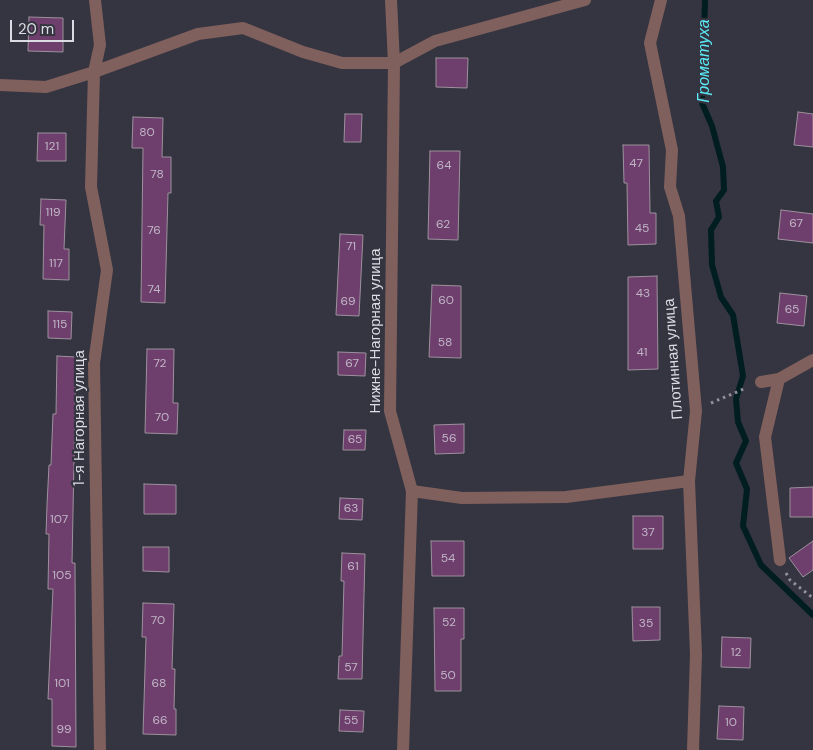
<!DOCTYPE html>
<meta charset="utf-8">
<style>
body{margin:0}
#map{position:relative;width:813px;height:750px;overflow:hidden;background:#353541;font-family:"DM Sans",sans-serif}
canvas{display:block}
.scale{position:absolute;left:10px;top:20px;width:64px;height:22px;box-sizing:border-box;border:2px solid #dcdce4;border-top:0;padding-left:6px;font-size:15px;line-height:18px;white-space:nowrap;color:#dcdce4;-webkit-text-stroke:4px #353541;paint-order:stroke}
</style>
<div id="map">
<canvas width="813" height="750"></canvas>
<div class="scale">20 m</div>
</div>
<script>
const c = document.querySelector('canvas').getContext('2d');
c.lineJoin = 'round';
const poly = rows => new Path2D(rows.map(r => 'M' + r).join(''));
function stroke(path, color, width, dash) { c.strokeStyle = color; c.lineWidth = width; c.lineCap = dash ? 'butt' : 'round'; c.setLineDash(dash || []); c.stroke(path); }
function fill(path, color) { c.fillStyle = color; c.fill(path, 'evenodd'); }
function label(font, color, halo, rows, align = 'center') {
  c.font = font + ' "DM Sans",sans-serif'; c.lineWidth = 4.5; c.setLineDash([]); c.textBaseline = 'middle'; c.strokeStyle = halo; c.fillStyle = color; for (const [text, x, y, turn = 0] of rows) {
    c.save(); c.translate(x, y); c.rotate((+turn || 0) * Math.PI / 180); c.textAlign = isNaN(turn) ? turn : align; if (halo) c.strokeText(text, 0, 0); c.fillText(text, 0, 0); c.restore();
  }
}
const stream = poly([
 [705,0,702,103,712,126,723,167,724,190,716,201,719,217,711,230,712,265,721,297,733,315,743,376,736,399,738,422,746,441,736,463,747,489,743,526,761,565,813,615]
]);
const building = poly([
 [29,17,63,18,63,52,28,51,29,17],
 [436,58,468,58,467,88,436,87,436,58],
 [798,112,813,114,813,147,794,145,798,112],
 [345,114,362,114,361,142,344,142,345,114],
 [133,117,163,118,162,157,171,157,171,193,168,193,165,303,141,302,143,148,132,148,133,117],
 [38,133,66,133,66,161,37,161,38,133],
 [623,145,649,145,650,213,656,213,656,244,628,245,627,183,624,183,623,145],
 [430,151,460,151,458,240,428,239,430,151],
 [41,199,66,200,64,249,69,249,69,280,43,279,44,225,40,225,41,199],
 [781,210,813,214,813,243,778,239,781,210],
 [340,234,363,235,359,316,336,315,340,234],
 [657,276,658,369,628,370,628,277,657,276],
 [432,285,461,286,461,358,429,357,432,285],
 [780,293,807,296,804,326,777,323,780,293],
 [48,311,72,312,71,339,48,338,48,311],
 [147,349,174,349,173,403,178,403,177,434,145,433,147,349],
 [338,352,366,353,365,376,338,375,338,352],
 [57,356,76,357,72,563,75,563,76,747,52,746,52,699,48,699,53,589,48,589,49,534,46,534,47,505,49,465,51,465,53,414,56,414,57,356],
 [464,424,464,453,435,454,434,425,464,424],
 [344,430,366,430,365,450,343,450,344,430],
 [144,484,176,485,176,514,144,514,144,484],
 [813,487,813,517,790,517,790,488,813,487],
 [340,498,363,499,362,520,339,519,340,498],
 [633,516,663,516,663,549,633,549,633,516],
 [431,541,464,541,464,576,432,576,431,541],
 [813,541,813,570,803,577,789,558,813,541],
 [143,547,169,547,169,572,143,571,143,547],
 [342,553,365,554,362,679,338,679,339,656,342,656,344,581,341,581,342,553],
 [143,603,174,604,172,669,175,669,174,709,176,709,176,735,143,734,146,637,142,637,143,603],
 [632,607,660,607,660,640,633,641,632,607],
 [434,608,464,608,464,639,461,639,461,691,435,691,434,608],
 [722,637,751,638,750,668,721,667,722,637],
 [719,706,744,707,743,740,717,739,719,706],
 [340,710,364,711,363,732,339,731,340,710]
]);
const path = poly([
 [711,403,746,388],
 [786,573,790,580,813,598]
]);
const lane = poly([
 [779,379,765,437,780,560],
 [761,382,779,379,813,360],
 [412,491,462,498,566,497,689,481]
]);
const street = poly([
 [95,0,100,45,94,72,91,187,107,270,94,363,100,750],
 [391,0,394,63,390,411,412,491,403,750],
 [661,0,650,43,672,150,670,187,679,216,696,411,689,481,696,654,693,750],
 [0,85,46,87,94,72,198,34,243,28,303,52,342,63,394,63,435,41,585,0]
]);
const numberNames = [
 ["80",147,133],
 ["121",52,147],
 ["47",636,164],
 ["64",444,166],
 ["78",157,175],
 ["119",53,213],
 ["67",796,224],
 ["62",443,225],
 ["45",642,229],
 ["76",154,231],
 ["71",351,247],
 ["117",56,264],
 ["74",154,290],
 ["43",643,294],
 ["60",446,301],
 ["69",348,302],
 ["65",792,310],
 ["115",60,325],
 ["58",445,343],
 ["41",642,353],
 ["72",160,364],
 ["67",352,364],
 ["70",162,418],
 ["56",449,439],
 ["65",355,440],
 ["63",351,509],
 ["107",59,520],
 ["37",648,533],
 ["54",448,559],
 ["61",353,567],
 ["105",62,576],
 ["70",158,621],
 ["52",449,623],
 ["35",646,624],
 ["12",736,653],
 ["57",351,668],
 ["50",448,676],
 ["101",62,684],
 ["68",159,684],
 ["66",160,721],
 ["55",351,721],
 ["10",731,723],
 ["99",64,730]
];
const streetNames = [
 ["Нижне-Нагорная улица",376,331,-90],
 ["Плотинная улица",674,359,-94],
 ["1-я Нагорная улица",80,418,-90]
];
const waterNames = [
 ["Громатуха",705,61,-90]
];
stroke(stream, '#001e21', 6);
fill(building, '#6e3f6d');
stroke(building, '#9d919d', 1);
stroke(path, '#91919a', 3, [2.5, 4]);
stroke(lane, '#80605d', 12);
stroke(street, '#80605d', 12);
label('12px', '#c0b5c6', null, numberNames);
label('15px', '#dcdce4', '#353541', streetNames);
label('italic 16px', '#5beaf6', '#353541', waterNames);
</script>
